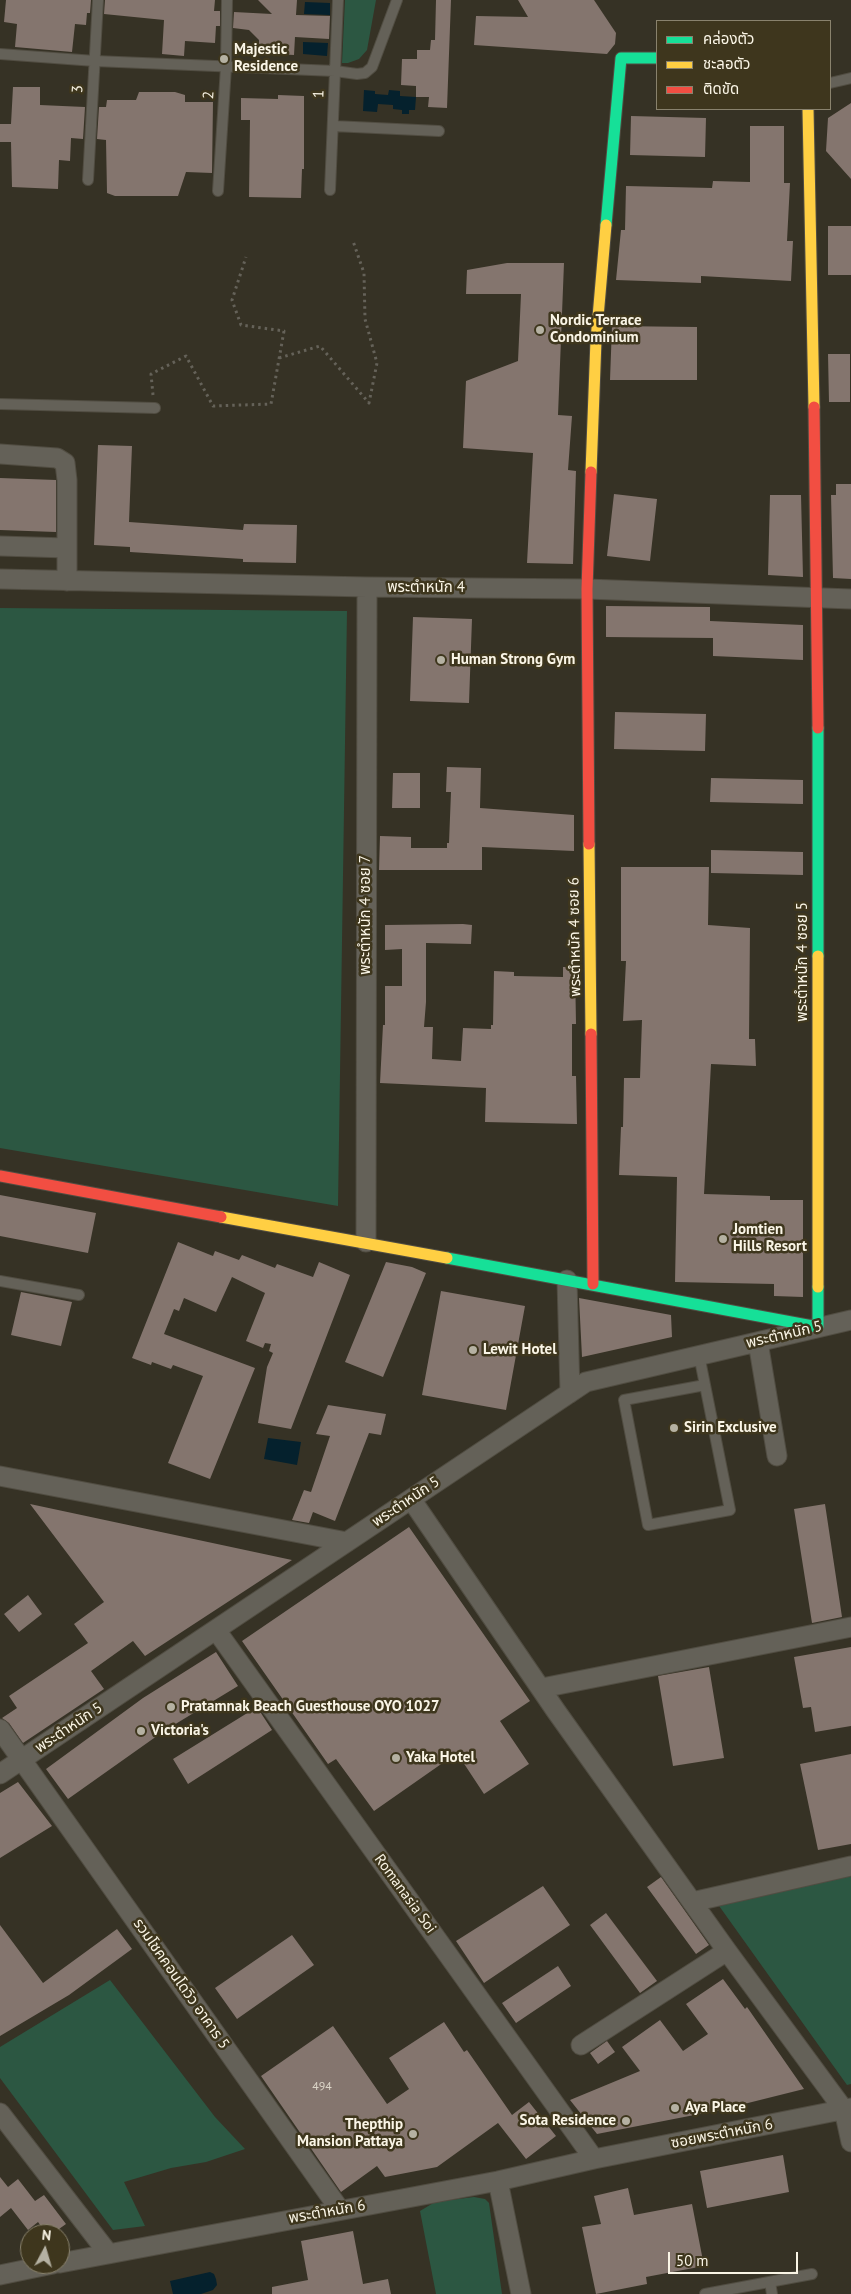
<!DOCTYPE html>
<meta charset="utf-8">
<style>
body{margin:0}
#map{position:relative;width:851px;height:2294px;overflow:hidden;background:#363225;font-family:"PT Sans","Noto Sans Thai",sans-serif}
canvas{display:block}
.legend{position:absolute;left:656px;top:20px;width:175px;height:90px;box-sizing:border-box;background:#3e361d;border:1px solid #89826d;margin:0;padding:6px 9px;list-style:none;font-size:15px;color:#faf5e6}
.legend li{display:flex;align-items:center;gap:10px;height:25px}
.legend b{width:25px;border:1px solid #89826d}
.north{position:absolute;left:20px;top:2224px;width:50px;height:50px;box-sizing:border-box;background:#3e361d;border:1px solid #89826d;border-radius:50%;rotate:6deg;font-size:14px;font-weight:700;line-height:20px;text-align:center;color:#faf5e6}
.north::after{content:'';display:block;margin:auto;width:18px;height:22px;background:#b5b1a2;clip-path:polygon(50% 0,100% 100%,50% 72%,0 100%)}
.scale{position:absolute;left:668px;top:2252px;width:130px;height:22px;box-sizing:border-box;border:2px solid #faf5e6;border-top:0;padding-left:6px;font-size:15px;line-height:18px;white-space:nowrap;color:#faf5e6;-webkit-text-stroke:4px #3e361d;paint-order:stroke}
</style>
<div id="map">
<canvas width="851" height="2294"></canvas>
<ul class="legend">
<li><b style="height:6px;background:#16e098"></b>คล่องตัว</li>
<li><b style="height:6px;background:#ffcf43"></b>ชะลอตัว</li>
<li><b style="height:6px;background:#f24e42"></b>ติดขัด</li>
</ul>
<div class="north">N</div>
<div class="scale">50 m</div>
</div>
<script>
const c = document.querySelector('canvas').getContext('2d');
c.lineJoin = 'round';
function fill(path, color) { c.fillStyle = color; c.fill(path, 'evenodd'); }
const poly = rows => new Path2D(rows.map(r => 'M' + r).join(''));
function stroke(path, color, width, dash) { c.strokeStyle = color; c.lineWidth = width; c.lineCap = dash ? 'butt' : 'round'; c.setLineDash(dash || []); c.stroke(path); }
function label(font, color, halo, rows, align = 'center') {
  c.font = font + ' "PT Sans","Noto Sans Thai",sans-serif'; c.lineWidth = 5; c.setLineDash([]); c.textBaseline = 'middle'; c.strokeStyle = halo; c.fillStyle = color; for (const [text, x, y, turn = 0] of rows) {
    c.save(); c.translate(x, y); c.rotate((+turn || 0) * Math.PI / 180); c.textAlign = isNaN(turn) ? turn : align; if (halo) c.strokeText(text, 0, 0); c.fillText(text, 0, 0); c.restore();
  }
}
const green = poly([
 [345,0,376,0,367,50,359,59,348,63,342,63],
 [0,608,347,611,338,1206,0,1148],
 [851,1876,851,2084,847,2085,717,1903],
 [110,1980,215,2117,245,2149,206,2162,171,2168,124,2182,145,2226,113,2230,0,2078,0,2047],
 [474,2197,485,2199,489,2203,502,2294,436,2294,420,2211,435,2202]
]);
const water = poly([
 [305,2,330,3,330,15,304,14],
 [303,42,328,43,327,56,303,54],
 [364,90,375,91,375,94,388,95,389,90,400,91,400,96,416,97,415,110,409,110,409,114,402,114,402,110,393,109,393,105,378,104,377,112,363,111],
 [268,1438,301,1442,297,1465,264,1459],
 [210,2272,214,2274,216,2279,217,2285,213,2290,201,2294,173,2294,170,2281]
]);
const building = poly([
 [6,0,91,0,90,13,87,13,86,25,75,24,72,52,15,47,17,24,4,22],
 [105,0,215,0,214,11,220,11,220,26,216,26,215,43,185,41,184,56,162,54,164,20,104,14],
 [258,0,297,0,296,15,330,16,329,39,295,37,294,55,259,53,259,40,249,30,233,28,234,12,272,14],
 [436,0,451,0,447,108,428,107,429,97,416,97,416,86,401,85,402,59,417,59,417,50,430,50,431,40,435,40],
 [518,0,594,0,616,33,615,44,607,54,474,45,476,16,528,17],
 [13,87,40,87,40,105,85,107,83,139,71,138,70,161,59,160,58,189,12,187,11,142,0,142,0,124,11,124],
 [139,92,175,92,185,95,185,102,213,102,212,173,186,172,178,196,115,196,107,193,106,140,97,139,99,107,106,107,107,100,136,100],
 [278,95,304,96,304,169,302,169,301,198,249,197,250,120,241,120,241,98,278,99],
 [851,103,851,179,826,151,828,118],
 [631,116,706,118,705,157,630,155],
 [750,126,784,126,784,183,790,183,787,241,793,241,791,281,701,276,701,283,616,280,621,230,625,230,626,186,712,188,713,181,750,182],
 [828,226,851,226,851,275,828,275],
 [507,263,564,263,558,415,572,416,568,470,576,471,573,564,527,563,533,453,463,448,466,381,518,361,521,294,466,294,467,270],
 [612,326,697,327,697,380,610,380],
 [828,354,850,354,850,402,829,402],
 [98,445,132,446,129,522,243,530,244,524,297,525,296,563,243,562,243,559,130,552,130,547,94,545],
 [0,478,56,480,56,532,0,530],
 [836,484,851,484,851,579,833,578,831,495,836,495],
 [614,494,657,499,650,561,607,556],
 [770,495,801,495,803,577,768,575],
 [606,606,710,607,710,621,803,625,803,660,713,656,713,638,606,637],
 [413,617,472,619,469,703,410,701],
 [615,712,706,714,705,751,614,749],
 [447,767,481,768,480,808,574,815,574,851,482,847,482,870,379,870,380,836,411,837,411,848,447,848,447,843,449,843,451,792,446,792],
 [393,773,420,773,420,808,392,808],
 [711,778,803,780,803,804,710,802],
 [711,850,803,852,803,875,711,873],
 [621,867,709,867,708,925,750,928,749,1039,755,1039,756,1066,711,1064,704,1194,770,1196,770,1200,803,1200,803,1297,774,1296,774,1284,675,1282,677,1177,619,1175,621,1127,623,1127,624,1078,640,1078,642,1020,623,1021,626,961,621,961],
 [463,924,472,925,471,944,426,943,426,1002,424,1027,433,1027,432,1059,461,1061,463,1028,491,1029,491,1025,493,1025,494,971,514,972,514,976,563,977,563,967,575,967,576,1024,572,1024,572,1076,576,1076,577,1124,485,1122,486,1088,380,1083,383,1025,385,1025,385,986,402,986,402,949,385,950,385,925],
 [0,1195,96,1213,88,1253,0,1236],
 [178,1242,213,1256,215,1251,239,1260,242,1255,275,1268,277,1264,313,1277,319,1262,350,1275,291,1429,258,1423,267,1367,273,1353,269,1351,271,1344,265,1343,263,1348,246,1341,265,1293,232,1277,216,1312,184,1298,179,1311,174,1309,164,1334,255,1368,210,1479,168,1463,203,1376,173,1365,171,1369,152,1362,151,1365,132,1358],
 [386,1262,412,1267,426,1273,383,1377,345,1362],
 [441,1291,525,1306,506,1410,422,1395],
 [21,1292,72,1302,61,1346,11,1335],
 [579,1298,671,1315,672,1337,582,1357],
 [328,1405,386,1414,381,1435,369,1433,335,1521,313,1512,309,1523,292,1520,304,1490,311,1492,330,1436,316,1434],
 [30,1504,292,1560,145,1656,133,1641,91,1671,104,1689,23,1743,9,1723,2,1718,17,1708,9,1696,88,1643,74,1624,104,1602],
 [825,1504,842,1617,812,1623,794,1509],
 [409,1527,530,1701,500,1721,529,1764,484,1794,457,1753,374,1811,336,1759,328,1764,242,1641],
 [28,1595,42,1614,19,1632,4,1614],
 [851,1647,851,1726,815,1732,811,1707,803,1708,794,1657],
 [216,1652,238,1686,164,1731,68,1799,46,1769,143,1698],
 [709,1667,724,1758,673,1766,658,1676],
 [257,1707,272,1730,188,1784,173,1759],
 [851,1754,851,1844,818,1850,800,1764],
 [18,1782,52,1826,0,1858,0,1793],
 [661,1877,709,1945,696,1954,647,1887],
 [543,1886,570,1925,484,1983,456,1941],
 [606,1913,657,1981,640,1993,590,1925],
 [0,1925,43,1983,117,1929,132,1949,69,1995,0,2036],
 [292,1935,314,1965,237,2019,215,1988],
 [558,1966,571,1986,516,2023,502,2003],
 [723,1979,745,2009,747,2007,804,2089,720,2110,597,2134,570,2100,640,2071,622,2047,660,2020,683,2051,708,2034,686,2004],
 [444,2022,464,2052,467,2050,512,2115,529,2102,556,2136,526,2159,498,2123,437,2167,385,2177,377,2166,341,2192,261,2076,333,2026,387,2104,409,2089,389,2058],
 [607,2041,615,2052,598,2064,590,2053],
 [783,2155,789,2192,707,2208,700,2171],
 [0,2177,8,2187,18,2179,35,2201,44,2195,66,2224,52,2234,47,2234,38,2222,28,2230,11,2208,0,2217],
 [628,2188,634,2215,692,2204,704,2266,646,2277,647,2284,596,2294,582,2227,601,2224,594,2196],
 [353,2231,363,2284,388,2279,391,2294,272,2294,272,2287,308,2280,301,2241]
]);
const path = poly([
 [279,358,320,346,369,403,377,363,365,319,364,273,353,241],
 [153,395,151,374,186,356,213,406,271,404,284,331,241,325,232,300,246,257]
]);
const lane = poly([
 [0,54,95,61,335,71,357,74,365,73,372,67,397,0],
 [830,83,851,78],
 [333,126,439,131],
 [88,180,98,0],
 [330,190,338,0],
 [218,191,226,67,227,0],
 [0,404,155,408],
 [0,1281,79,1295],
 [699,1355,730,1510,648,1525,624,1400,705,1385],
 [770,2282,772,2294],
 [705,2294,812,2274]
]);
const street = poly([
 [0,454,57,458,65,463,67,480,67,581],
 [0,546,67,548],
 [0,579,367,587,587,589,851,599],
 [366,1242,367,587],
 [567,1280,570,1393],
 [758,1342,777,1456],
 [0,1476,347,1542],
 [411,1499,556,1711,727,1951,844,2110,851,2142],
 [216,1630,594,2159],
 [542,1688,851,1627],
 [0,1729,340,2210],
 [0,1774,586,1382,851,1320],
 [692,1902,851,1866],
 [581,2045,727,1951],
 [0,2113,108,2253],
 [498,2181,521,2294],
 [60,2263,498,2181,594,2159,851,2108],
 [0,2275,53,2264]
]);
const fast = poly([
 [606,225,621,58,657,58],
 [818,728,818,956],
 [447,1258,818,1327,818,1287]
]);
const slow = poly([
 [808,109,814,407],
 [591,472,596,340,606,225],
 [589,844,591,1034],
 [818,956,818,1287],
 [221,1217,447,1258]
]);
const jam = poly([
 [814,407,818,728],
 [589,844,587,589,591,472],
 [591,1034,593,1284],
 [0,1176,221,1217]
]);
const markers = [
 [224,59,5,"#b5b1a2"],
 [540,330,5,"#b5b1a2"],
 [441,660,5,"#b5b1a2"],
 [723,1239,5,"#b5b1a2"],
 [473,1350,5,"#b5b1a2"],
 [674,1428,5,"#b5b1a2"],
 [171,1707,5,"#b5b1a2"],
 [141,1731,5,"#b5b1a2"],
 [396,1758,5,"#b5b1a2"],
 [675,2108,5,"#b5b1a2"],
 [626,2121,5,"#b5b1a2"],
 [413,2134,5,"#b5b1a2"]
];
const numberNames = [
 ["494",322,2087]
];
const poiNames = [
 ["Majestic",234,50],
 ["Residence",234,67],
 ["Nordic Terrace",550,321],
 ["Condominium",550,338],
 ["Human Strong Gym",451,660],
 ["Jomtien",733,1230],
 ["Hills Resort",733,1247],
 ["Lewit Hotel",483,1350],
 ["Sirin Exclusive",684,1428],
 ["Pratamnak Beach Guesthouse OYO 1027",181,1707],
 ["Victoria's",151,1731],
 ["Yaka Hotel",406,1758],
 ["Aya Place",685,2108],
 ["Sota Residence",616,2121,"right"],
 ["Thepthip",403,2125,"right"],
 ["Mansion Pattaya",403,2142,"right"]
];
const streetNames = [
 ["3",78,89,-86],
 ["1",319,94,-88],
 ["2",209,95,-86],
 ["พระตำหนัก 4",426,588],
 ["พระตำหนัก 4 ซอย 7",366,915,-90],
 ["พระตำหนัก 4 ซอย 6",575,937,-91],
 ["พระตำหนัก 4 ซอย 5",803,962,-90],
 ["พระตำหนัก 5",784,1335,-13],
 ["พระตำหนัก 5",406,1502,-34],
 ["พระตำหนัก 5",69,1728,-34],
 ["Romanasia Soi",405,1894,54],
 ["รวมโชคคอนโดวิว อาคาร 5",181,1984,55],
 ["ซอยพระตำหนัก 6",722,2134,-11],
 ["พระตำหนัก 6",327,2212,-10]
];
fill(green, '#2c5742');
fill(water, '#05212d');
fill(building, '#84756e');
stroke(lane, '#514d42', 12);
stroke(street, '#514d42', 21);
stroke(fast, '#514d42', 13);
stroke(slow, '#514d42', 13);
stroke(jam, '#514d42', 13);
stroke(path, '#656259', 3, [2.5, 4]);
stroke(lane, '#646158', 10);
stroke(street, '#646158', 19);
stroke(fast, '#16e098', 11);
stroke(slow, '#ffcf43', 11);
stroke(jam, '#f24e42', 11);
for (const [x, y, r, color] of markers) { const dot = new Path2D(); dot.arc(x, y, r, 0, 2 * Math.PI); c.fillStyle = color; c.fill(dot); stroke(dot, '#3e361d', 2); }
label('12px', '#dcd5c8', null, numberNames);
label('bold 15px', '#faf5e6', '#3e361d', poiNames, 'left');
label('15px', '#faf5e6', '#3e361d', streetNames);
</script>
